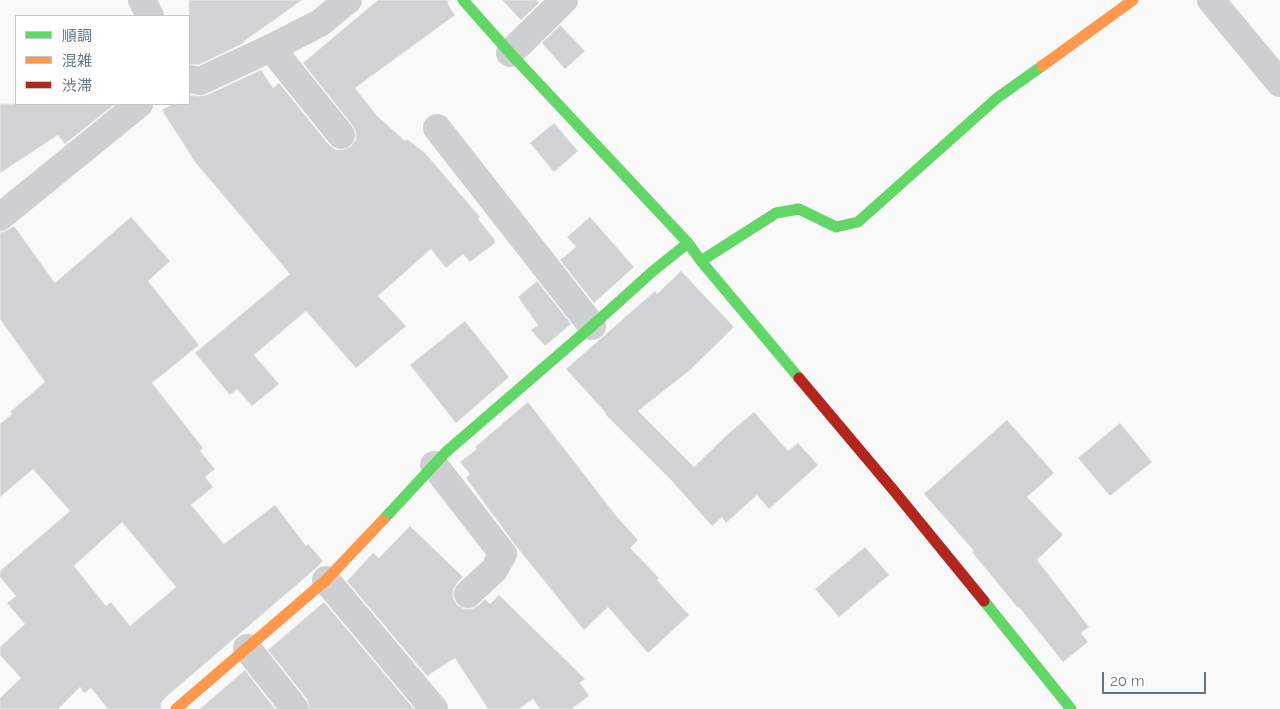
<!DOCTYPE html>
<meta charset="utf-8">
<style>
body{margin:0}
#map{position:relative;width:1280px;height:709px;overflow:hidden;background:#f9f9f9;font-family:Raleway,"Noto Sans JP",sans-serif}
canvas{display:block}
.legend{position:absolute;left:15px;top:15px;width:175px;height:90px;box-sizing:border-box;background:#fff;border:1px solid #c1c8cd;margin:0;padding:6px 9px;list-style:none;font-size:15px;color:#657683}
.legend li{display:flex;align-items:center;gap:10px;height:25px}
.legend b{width:25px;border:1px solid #c1c8cd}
.scale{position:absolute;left:1102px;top:672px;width:104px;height:22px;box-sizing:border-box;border:2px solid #657683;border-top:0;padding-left:6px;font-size:15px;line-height:18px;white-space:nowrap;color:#657683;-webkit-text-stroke:4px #fff;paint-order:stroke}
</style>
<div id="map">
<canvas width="1280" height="709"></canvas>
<ul class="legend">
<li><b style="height:6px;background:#63d668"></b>順調</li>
<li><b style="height:6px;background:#ff974d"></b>混雑</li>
<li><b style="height:6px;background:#b3261e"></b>渋滞</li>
</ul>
<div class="scale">20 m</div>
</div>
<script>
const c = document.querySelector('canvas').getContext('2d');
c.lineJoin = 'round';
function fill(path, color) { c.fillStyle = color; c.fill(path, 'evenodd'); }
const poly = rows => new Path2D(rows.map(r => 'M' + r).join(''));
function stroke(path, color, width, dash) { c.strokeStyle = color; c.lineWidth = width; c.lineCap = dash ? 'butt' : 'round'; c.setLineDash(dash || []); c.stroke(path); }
const building = poly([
 [189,0,302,0,243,42,244,43,198,65,189,64,189,0],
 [378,0,448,0,448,4,451,10,455,15,355,88,377,116,405,141,407,139,425,153,480,217,478,219,495,240,494,241,495,243,470,262,463,254,446,268,431,249,378,296,406,326,356,368,306,311,254,355,279,384,252,406,237,389,230,395,195,353,290,274,195,162,162,110,172,104,189,104,189,95,198,96,207,95,261,70,273,88,279,83,329,145,336,150,343,150,350,147,356,140,356,133,353,126,303,63,378,0],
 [502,0,537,0,539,3,521,20,502,0],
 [560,25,585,51,565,69,542,43,560,25],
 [0,104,115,104,65,144,58,135,0,173,0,104],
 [554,123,578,151,554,172,530,143,554,123],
 [131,217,170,261,148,281,199,345,152,383,203,448,200,451,215,469,205,477,213,487,191,505,224,544,275,505,306,546,308,544,323,561,315,569,166,697,161,703,161,709,108,709,91,688,84,693,80,687,58,709,0,709,0,698,21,678,0,655,0,647,25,624,7,603,16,596,0,577,0,571,70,511,33,469,0,497,0,424,12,414,10,412,45,382,0,319,0,232,3,232,9,229,14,226,55,283,131,217],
 [122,522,176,587,130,626,111,602,106,606,74,566,122,522],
 [590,217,634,267,594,303,560,260,576,247,567,237,590,217],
 [681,271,734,327,690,370,638,411,694,467,728,434,754,412,788,451,798,443,818,465,769,509,757,495,726,523,722,517,712,526,672,481,605,414,606,413,566,369,655,291,657,294,681,271],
 [537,281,571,324,545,346,531,330,538,325,518,297,537,281],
 [465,321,509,377,456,423,410,365,465,321],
 [528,402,617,517,638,540,630,548,659,578,657,580,689,615,648,653,608,607,584,630,516,546,466,478,470,474,460,462,477,449,475,447,528,402],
 [1007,420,1054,473,1027,497,1063,535,1037,560,1089,627,1081,633,1088,642,1063,662,1019,607,1018,608,972,552,974,551,924,494,1007,420],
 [1120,423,1152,462,1110,496,1078,458,1120,423],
 [410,526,463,577,457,583,453,590,453,598,457,605,464,609,472,609,479,605,485,599,490,604,499,595,585,679,580,683,589,696,571,709,540,709,533,699,518,709,488,709,455,658,427,676,347,581,373,553,379,558,410,526],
 [865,547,889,575,839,617,815,589,865,547],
 [324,602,414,709,310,709,307,699,268,650,324,602],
 [245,670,275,709,200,709,245,670]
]);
const street = poly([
 [142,0,150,16],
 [1211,0,1280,83],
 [271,48,341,135],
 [510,53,564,0],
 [189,79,200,81,271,48,320,23,348,0],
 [437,128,592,326],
 [0,217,139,104],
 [434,465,503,554,494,570,468,594],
 [326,580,434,709],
 [247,648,295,709]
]);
const fast = poly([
 [463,0,510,53,688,243,701,261,799,378],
 [701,261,776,213,799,209,836,227,858,222,997,98,1042,66],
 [383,520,446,452,592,326,653,271,688,243],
 [984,601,1071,709]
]);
const slow = poly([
 [1042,66,1133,0],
 [176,709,326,580,383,520]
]);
const jam = poly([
 [799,378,895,492,984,601]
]);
fill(building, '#d0d2d3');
stroke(building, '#e8e8e8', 1);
stroke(street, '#cecfd0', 28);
stroke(fast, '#63d668', 11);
stroke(slow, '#ff974d', 11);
stroke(jam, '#b3261e', 11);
</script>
